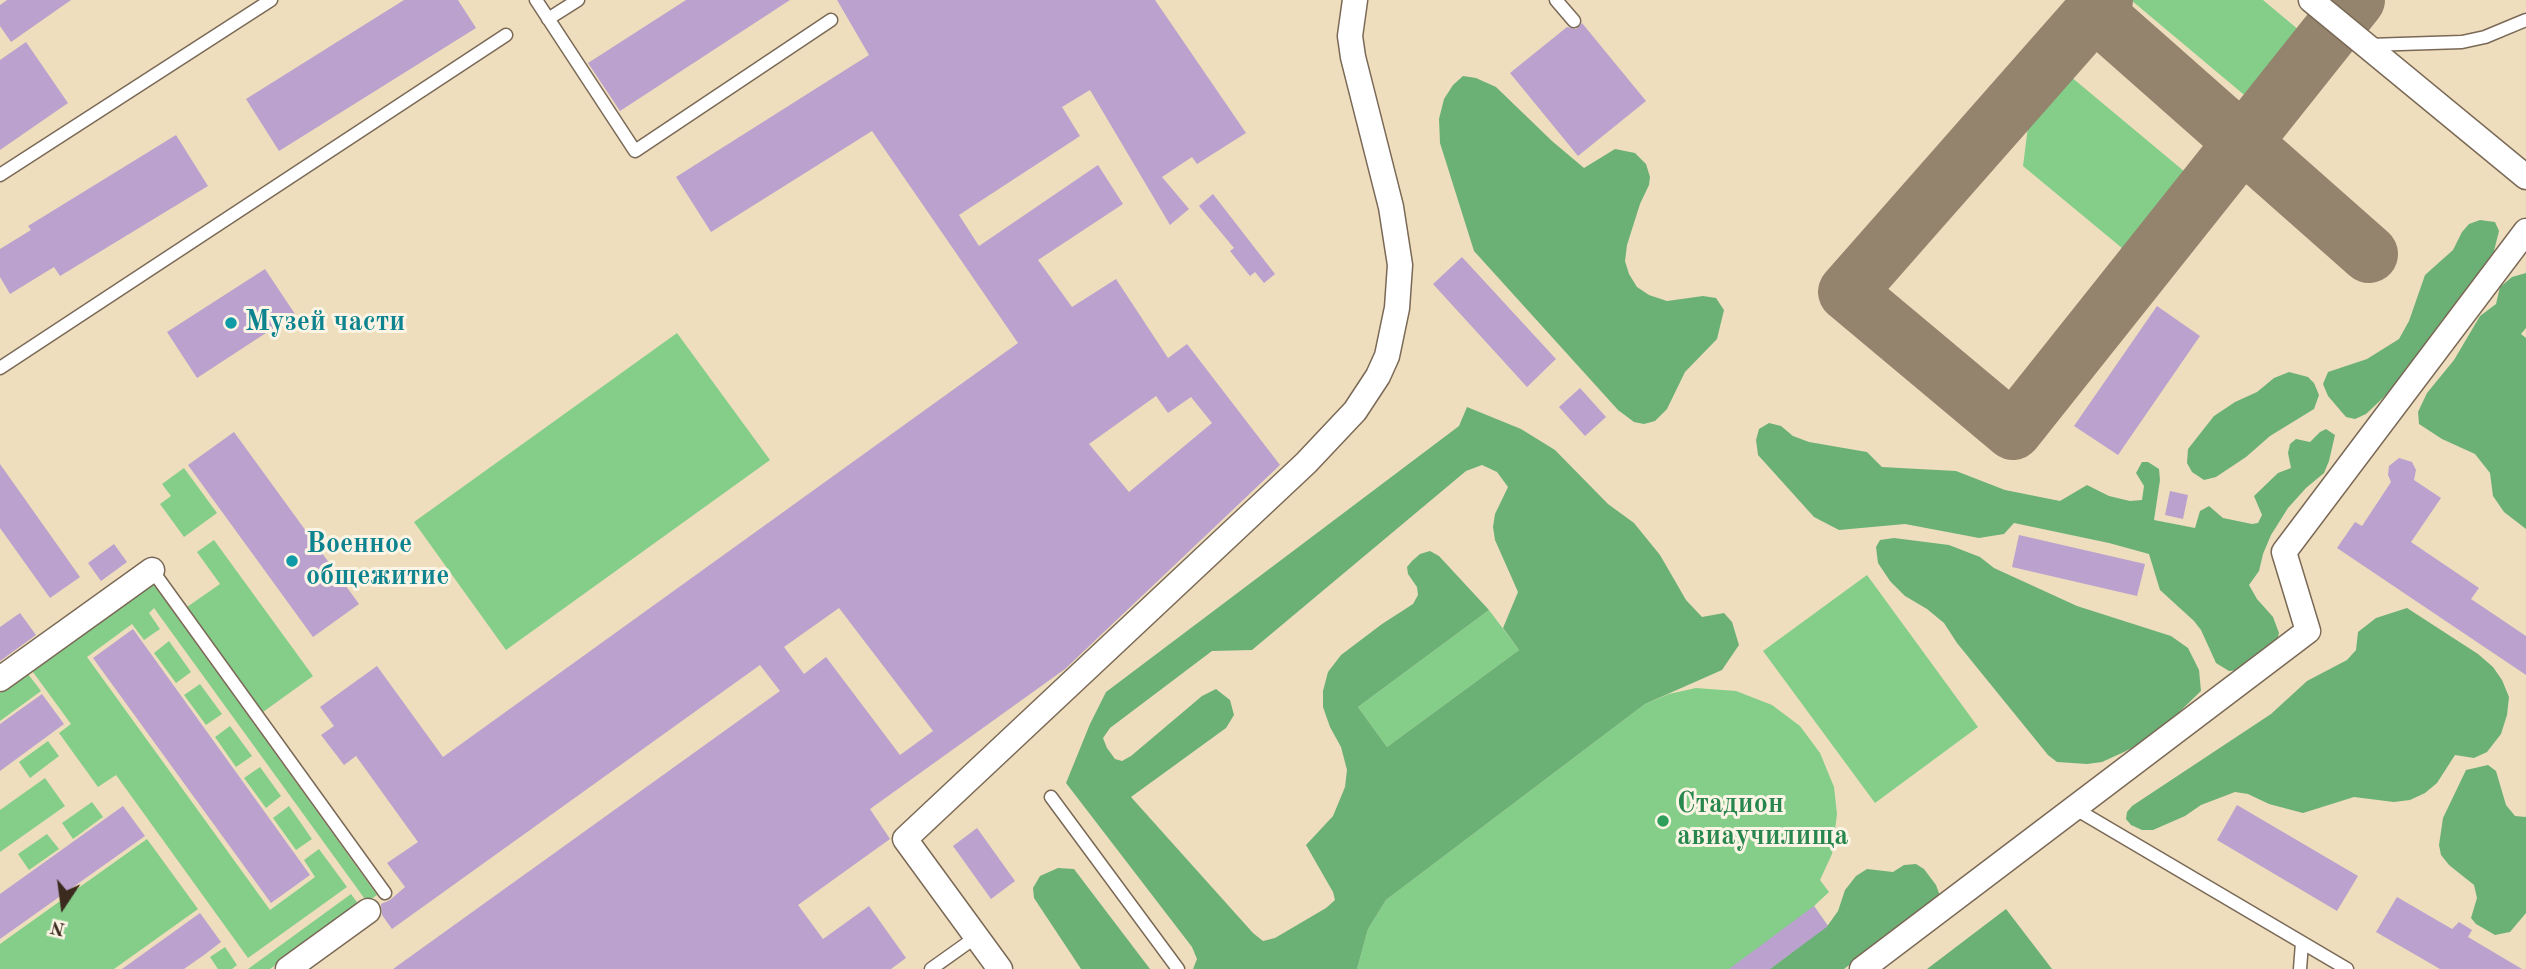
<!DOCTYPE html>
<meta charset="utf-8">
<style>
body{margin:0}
#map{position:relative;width:2526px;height:969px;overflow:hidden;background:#eedebd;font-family:"Old Standard TT",serif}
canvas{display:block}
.north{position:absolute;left:28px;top:871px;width:70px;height:70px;-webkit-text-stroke:5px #fcf5e5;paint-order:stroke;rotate:193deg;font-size:19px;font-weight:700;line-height:28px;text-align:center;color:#3b2a1e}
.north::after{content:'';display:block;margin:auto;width:24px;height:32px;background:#3b2a1e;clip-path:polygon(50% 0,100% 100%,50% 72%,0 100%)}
</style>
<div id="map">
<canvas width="2526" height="969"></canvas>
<div class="north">N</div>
</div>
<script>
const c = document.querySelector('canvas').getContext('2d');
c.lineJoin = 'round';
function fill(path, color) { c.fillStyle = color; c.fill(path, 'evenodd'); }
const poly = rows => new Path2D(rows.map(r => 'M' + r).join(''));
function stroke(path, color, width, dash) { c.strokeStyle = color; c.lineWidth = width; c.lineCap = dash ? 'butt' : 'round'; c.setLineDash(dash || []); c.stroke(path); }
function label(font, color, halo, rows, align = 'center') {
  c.font = font + ' "Old Standard TT",serif'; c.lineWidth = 6; c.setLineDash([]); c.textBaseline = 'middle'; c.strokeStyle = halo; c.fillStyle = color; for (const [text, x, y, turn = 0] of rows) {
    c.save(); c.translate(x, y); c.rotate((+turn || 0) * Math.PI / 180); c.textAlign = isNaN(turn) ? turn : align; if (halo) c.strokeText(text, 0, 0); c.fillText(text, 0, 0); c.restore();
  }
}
const green = poly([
 [2131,0,2263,0,2306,36,2255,104],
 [2058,66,2197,182,2134,258,2023,166,2032,95],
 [677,333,770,460,506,650,414,522],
 [184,468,217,513,184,537,160,504,171,496,162,484],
 [214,540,313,676,263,712,187,607,220,584,197,552],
 [1867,575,1978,727,1875,803,1763,651],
 [151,581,377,895,367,902,154,608,149,613,160,629,144,640,132,624,87,657,270,910,315,877,304,860,319,849,347,887,248,958,116,775,98,787,59,733,71,724,30,668],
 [1489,610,1519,650,1387,747,1358,707],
 [169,641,191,672,176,683,154,653],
 [28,674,41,691,0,721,0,693],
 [200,684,222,714,206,725,184,695],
 [1696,688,1736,691,1772,705,1800,726,1820,753,1834,787,1837,814,1832,854,1820,880,1829,892,1814,906,1828,926,1770,969,1357,969,1368,929,1386,900,1645,704,1669,694],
 [230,726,252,756,236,767,215,737],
 [48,741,59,756,30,778,19,762],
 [260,767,281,796,266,808,244,778],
 [45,778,65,806,0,852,0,810],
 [92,802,103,817,73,839,62,823],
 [289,806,312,839,296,850,273,818],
 [47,834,59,849,29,870,18,854],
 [147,839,198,909,114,969,0,969,0,944],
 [351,894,359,905,270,969,248,969],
 [225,947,237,965,232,969,218,969,210,957]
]);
const forest = poly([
 [1463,76,1476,78,1496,87,1552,141,1584,168,1615,149,1635,153,1646,164,1650,177,1649,185,1640,204,1627,245,1625,261,1629,274,1637,287,1649,295,1667,301,1703,296,1716,298,1724,310,1717,339,1685,372,1667,409,1655,421,1644,424,1634,422,1618,410,1474,251,1440,143,1439,119,1444,99,1453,85],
 [2480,220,2495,222,2499,231,2493,255,2462,299,2443,319,2414,361,2385,396,2366,414,2355,419,2346,417,2328,396,2323,384,2328,372,2367,359,2399,339,2409,321,2425,275,2453,250,2462,232,2469,224],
 [2526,273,2526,328,2521,334,2526,338,2526,529,2504,512,2493,496,2490,473,2475,454,2442,439,2419,424,2418,412,2427,393,2454,360,2480,316,2496,304,2500,287,2512,277],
 [2289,372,2308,377,2314,383,2319,395,2314,409,2270,436,2246,457,2216,477,2204,480,2192,472,2187,463,2188,449,2214,416,2235,402,2257,392,2274,378],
 [1467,407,1521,429,1555,450,1608,504,1634,523,1660,555,1686,600,1702,617,1724,613,1732,622,1739,645,1722,670,1645,704,1386,900,1368,929,1357,969,1193,969,1197,959,1192,947,1066,783,1090,724,1106,692,1459,426],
 [1482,465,1497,472,1508,487,1495,514,1493,527,1495,540,1518,592,1503,628,1519,650,1387,747,1358,707,1489,610,1439,556,1430,551,1420,554,1412,561,1407,567,1408,574,1417,587,1418,595,1413,604,1382,624,1341,655,1328,672,1323,691,1323,707,1330,727,1341,747,1347,770,1345,787,1333,816,1306,845,1333,892,1335,900,1326,908,1275,938,1263,941,1253,933,1131,797,1226,728,1234,715,1230,700,1216,689,1202,696,1131,756,1122,761,1115,759,1107,748,1103,738,1110,728,1212,651,1252,650,1466,471],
 [1769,423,1781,426,1793,436,1809,442,1867,452,1882,467,1956,471,2005,490,2060,501,2087,485,2109,496,2130,501,2142,500,2144,486,2136,473,2142,462,2148,462,2159,469,2160,480,2154,520,2195,528,2200,511,2209,506,2223,518,2252,524,2258,523,2262,515,2254,496,2278,473,2291,468,2288,453,2290,444,2296,439,2310,442,2320,432,2326,429,2335,435,2329,461,2324,473,2306,488,2288,508,2271,535,2263,554,2259,571,2249,585,2257,599,2273,617,2279,633,2276,645,2240,670,2229,671,2216,663,2201,630,2194,621,2160,590,2149,554,2109,543,2014,523,2004,534,1979,538,1905,524,1839,530,1814,517,1758,455,1756,440,1759,429],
 [1894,538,1949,545,1980,557,1994,568,2077,606,2171,636,2188,648,2199,670,2201,691,2170,721,2145,741,2124,752,2102,762,2087,764,2057,762,2048,755,1957,643,1944,623,1927,609,1905,596,1890,581,1878,563,1876,547,1880,540],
 [2407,608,2478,654,2493,667,2502,680,2509,697,2507,715,2501,734,2487,752,2474,758,2455,755,2437,783,2425,793,2410,800,2394,802,2354,797,2303,813,2269,804,2248,794,2235,792,2201,805,2185,816,2153,830,2142,830,2131,825,2126,819,2127,812,2132,806,2271,714,2307,681,2347,660,2356,650,2358,632,2376,618],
 [2488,765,2496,771,2506,805,2515,816,2526,817,2526,913,2510,932,2495,935,2476,924,2471,918,2477,898,2474,885,2449,865,2441,855,2439,845,2443,818,2466,770],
 [1916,864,1924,869,1936,885,1940,896,1844,969,1770,969,1828,925,1838,911,1845,890,1856,876,1867,869,1893,872,1904,865],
 [1058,868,1074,869,1150,969,1081,969,1034,898,1033,888,1040,876],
 [2006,909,2052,969,1927,969]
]);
const taxiway = poly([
 [2104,0,1847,292,2013,431,2356,0],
 [2094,11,2369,254]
]);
const building = poly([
 [7,0,71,0,11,42,0,26,0,5],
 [404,0,458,0,476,28,279,151,246,99],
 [686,0,790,0,620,111,588,63],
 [837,0,1155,0,1246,133,1197,164,1192,157,1162,177,1189,209,1170,225,1090,90,1062,107,1080,136,959,215,979,246,1098,165,1123,204,1038,260,1072,307,1116,279,1168,358,1187,344,1280,465,1065,669,870,809,890,839,798,905,823,939,869,906,906,958,891,969,393,969,780,691,760,665,392,929,382,915,381,904,390,900,405,887,387,863,418,842,356,756,344,765,321,735,334,726,320,707,377,666,443,757,1018,343,872,131,711,232,676,177,869,55],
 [1156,396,1168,413,1191,397,1212,423,1129,492,1089,444],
 [839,608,933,731,900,755,826,657,804,674,784,647],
 [1582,23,1646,101,1578,156,1510,73,1567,27,1576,29],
 [26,42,68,103,0,150,0,60],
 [176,135,208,186,60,276,54,267,10,294,0,277,0,249,31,230,28,226],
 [1213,194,1275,274,1264,283,1255,272,1250,276,1230,251,1234,248,1199,206],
 [1462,257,1556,359,1527,387,1433,284],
 [265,269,295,314,197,378,167,332],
 [2157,306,2200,336,2118,455,2074,426],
 [1580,388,1606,417,1585,436,1559,407],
 [234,432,359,604,313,637,188,465],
 [2399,458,2412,462,2416,470,2414,480,2441,498,2411,542,2479,588,2471,599,2526,636,2526,675,2337,548,2355,522,2362,526,2391,482,2388,475,2389,466],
 [0,464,80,577,50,598,0,528],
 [2170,491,2188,495,2183,519,2165,515],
 [2019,535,2145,564,2137,596,2012,567],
 [114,544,127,562,101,581,88,563],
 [20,613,36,635,0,661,0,627],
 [133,629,310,875,271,903,93,658],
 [42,694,64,724,0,771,0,724],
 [2237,805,2358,876,2337,911,2217,840],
 [123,806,145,836,0,939,0,894],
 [977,828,1015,881,991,899,953,846],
 [2397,897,2452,929,2459,922,2472,930,2468,937,2522,969,2440,969,2376,932],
 [1814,906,1828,926,1770,969,1729,969],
 [200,913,221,942,204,955,184,969,122,969]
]);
const service = poly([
 [536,0,635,151,831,20],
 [1556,0,1574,21],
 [548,19,578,0],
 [2369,45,2462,42,2485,37,2526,20],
 [0,175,271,0],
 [0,368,506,35],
 [152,570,385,893],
 [1051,797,1178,969],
 [2074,808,2347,969],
 [931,969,976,937],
 [2300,969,2302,943]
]);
const minor = poly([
 [2311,0,2526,177],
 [0,679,152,570],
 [288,969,368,911],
 [1000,969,905,839,1306,463,1355,411,1378,376,1387,356,1397,308,1400,265,1391,207,1353,57,1350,36,1355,0],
 [1862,969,2308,631,2284,552,2526,231]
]);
const markers = [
 [231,323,7,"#0f9aa8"],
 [292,561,7,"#0f9aa8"],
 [1663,821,7,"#2e9e5b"]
];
const cultureNames = [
 ["Музей части",245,323],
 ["Военное",306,545],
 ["общежитие",306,577]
];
const leisureNames = [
 ["Стадион",1677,805],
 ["авиаучилища",1677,837]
];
fill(green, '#84ce8a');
fill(forest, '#6bb176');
stroke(taxiway, '#94846e', 58);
fill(building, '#baa1ce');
stroke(service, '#7a6956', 15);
stroke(minor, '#7a6956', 27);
stroke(service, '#fff', 12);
stroke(minor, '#fff', 24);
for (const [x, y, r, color] of markers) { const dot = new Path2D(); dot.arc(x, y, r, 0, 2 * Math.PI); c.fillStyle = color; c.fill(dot); stroke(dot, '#fcf5e5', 2.5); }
label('bold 28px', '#0d838f', '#fcf5e5', cultureNames, 'left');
label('bold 28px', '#27864d', '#fcf5e5', leisureNames, 'left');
</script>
